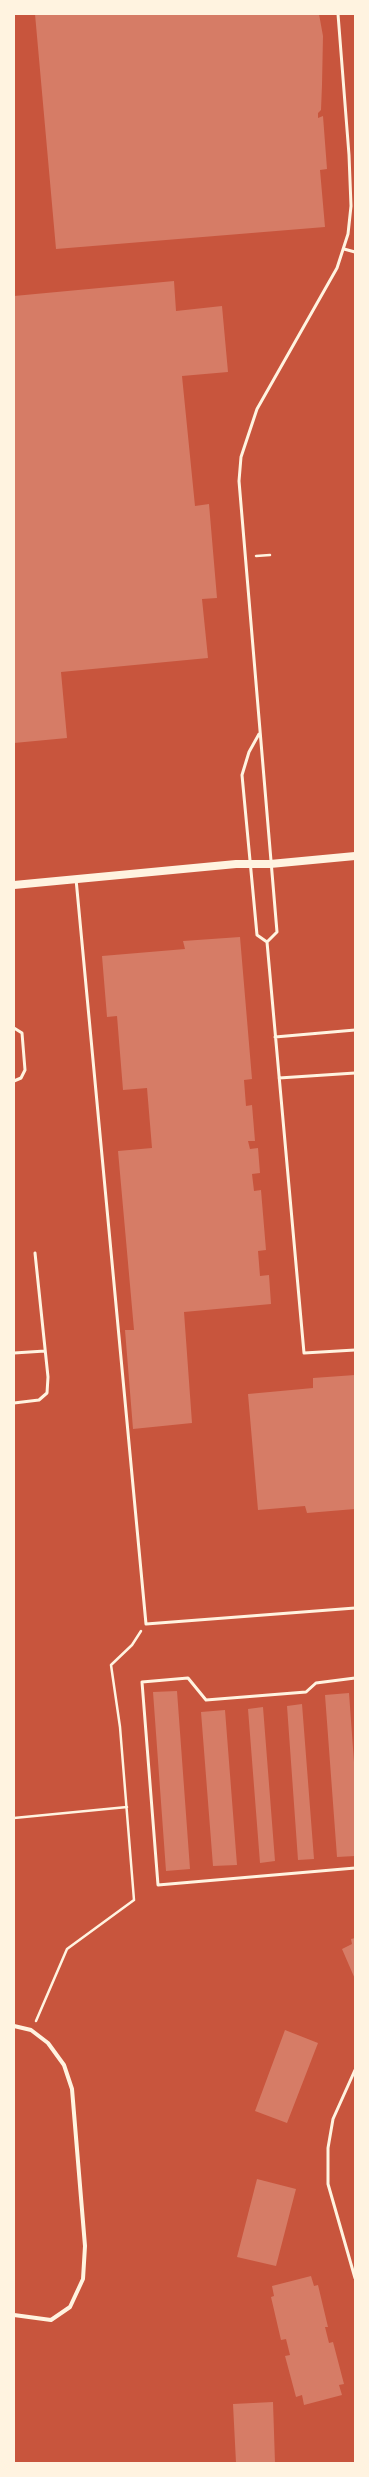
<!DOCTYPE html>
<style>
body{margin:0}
#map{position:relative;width:369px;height:2477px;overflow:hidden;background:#c8553d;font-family:"Space Grotesk",sans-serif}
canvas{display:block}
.frame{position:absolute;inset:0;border:15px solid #fff3e0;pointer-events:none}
</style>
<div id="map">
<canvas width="369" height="2477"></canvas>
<div class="frame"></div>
</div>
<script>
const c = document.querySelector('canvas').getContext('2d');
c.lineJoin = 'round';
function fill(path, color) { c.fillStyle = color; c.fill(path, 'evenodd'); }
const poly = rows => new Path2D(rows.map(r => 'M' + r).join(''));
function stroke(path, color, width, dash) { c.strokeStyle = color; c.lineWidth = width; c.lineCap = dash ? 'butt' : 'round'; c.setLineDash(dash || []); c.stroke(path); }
const building = poly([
 [35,14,319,14,323,36,322,85,321,110,318,113,318,118,323,116,327,169,320,170,325,227,56,249],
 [174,281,176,311,222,306,228,372,182,376,195,506,209,504,217,598,202,599,208,658,61,672,67,738,14,743,14,296],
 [240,937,252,1079,244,1080,246,1106,252,1105,255,1141,248,1141,250,1149,258,1148,260,1173,252,1174,254,1191,261,1190,266,1250,258,1251,260,1276,269,1275,271,1304,184,1312,192,1423,133,1429,125,1330,134,1330,118,1151,152,1148,147,1088,123,1090,117,1016,107,1017,102,956,185,949,183,941],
 [355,1375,355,1509,307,1513,305,1506,258,1510,248,1394,313,1388,313,1378],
 [177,1691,190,1869,166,1871,153,1692],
 [349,1693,355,1776,355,1856,337,1857,325,1695],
 [302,1704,314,1859,298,1860,287,1706],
 [263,1707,275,1861,260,1863,248,1709],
 [225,1710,237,1865,213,1866,201,1712],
 [355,1938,355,1979,342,1949,352,1944,351,1939],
 [285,2030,318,2043,287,2123,255,2111],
 [257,2179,296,2189,276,2266,237,2257],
 [311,2276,314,2286,318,2285,328,2327,325,2327,329,2343,333,2342,344,2384,339,2385,342,2395,304,2405,302,2395,296,2397,285,2356,290,2355,286,2339,281,2340,271,2297,274,2296,272,2286],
 [273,2402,275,2463,236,2463,233,2404]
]);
const path = poly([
 [256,556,270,555],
 [14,1818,127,1807],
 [36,2021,67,1949,134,1900,120,1727,111,1665,132,1645,141,1631]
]);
const service = poly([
 [338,14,349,155,351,206,348,234,337,268,257,409,241,457,239,481,277,932,267,942,304,1353,355,1350],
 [344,249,355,252],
 [259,734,249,752,242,775,257,935,267,942],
 [76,879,146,1624,355,1608],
 [14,1028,22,1033,25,1070,21,1078,14,1081],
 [275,1037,355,1030],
 [279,1078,355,1073],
 [14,1353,45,1351],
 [14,1403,39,1400,47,1393,48,1377,35,1253],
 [355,1678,316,1683,306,1692,206,1700,188,1678,142,1682,158,1885,355,1868],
 [355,2070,333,2119,328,2148,328,2184,355,2278]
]);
const minor = poly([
 [14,2026,31,2030,48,2043,64,2065,72,2089,85,2246,83,2279,70,2307,51,2320,14,2315]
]);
const secondary = poly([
 [14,885,236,864,270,864,355,856]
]);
fill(building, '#d67c66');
stroke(path, '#fff3e0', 2.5);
stroke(service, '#fff3e0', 3);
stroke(minor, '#fff3e0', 4);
stroke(secondary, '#fff3e0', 8);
</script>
